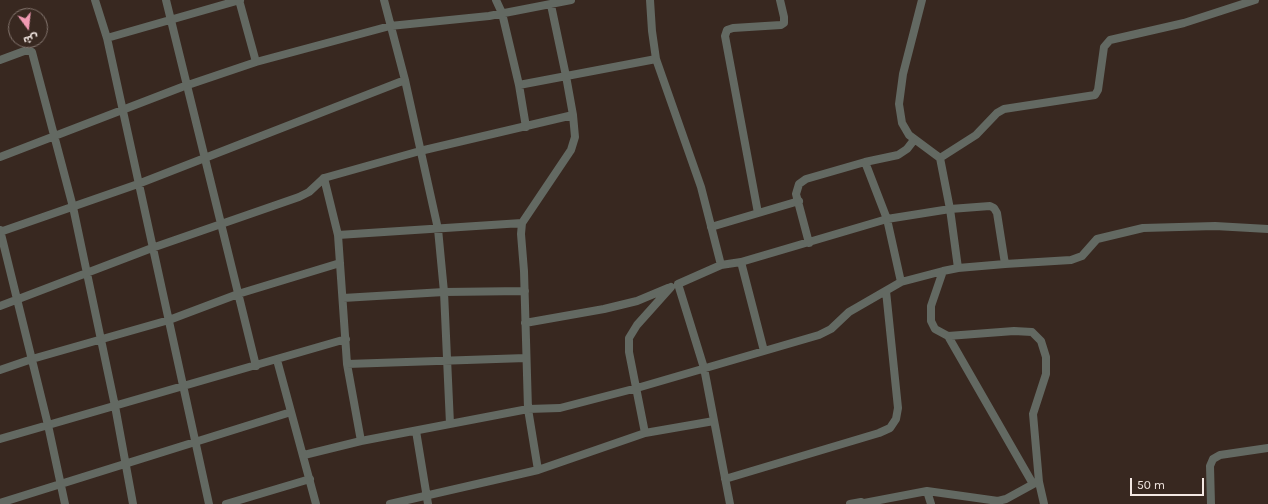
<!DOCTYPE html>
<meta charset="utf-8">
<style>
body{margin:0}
#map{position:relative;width:1268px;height:504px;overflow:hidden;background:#382820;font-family:Karla,"Noto Sans Arabic",sans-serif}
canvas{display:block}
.north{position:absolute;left:8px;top:8px;width:40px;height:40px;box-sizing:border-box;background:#382820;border:1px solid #83756e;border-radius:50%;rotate:165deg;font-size:11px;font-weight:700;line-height:16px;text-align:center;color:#f3e8e3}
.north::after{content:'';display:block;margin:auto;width:14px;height:18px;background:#f19ab3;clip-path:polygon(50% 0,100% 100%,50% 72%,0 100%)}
.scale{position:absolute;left:1130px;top:478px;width:74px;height:18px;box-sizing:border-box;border:2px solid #f3e8e3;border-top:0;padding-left:5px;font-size:12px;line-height:14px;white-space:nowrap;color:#f3e8e3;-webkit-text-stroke:3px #382820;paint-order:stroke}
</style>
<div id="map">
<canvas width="1268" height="504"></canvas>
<div class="north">ش</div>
<div class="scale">50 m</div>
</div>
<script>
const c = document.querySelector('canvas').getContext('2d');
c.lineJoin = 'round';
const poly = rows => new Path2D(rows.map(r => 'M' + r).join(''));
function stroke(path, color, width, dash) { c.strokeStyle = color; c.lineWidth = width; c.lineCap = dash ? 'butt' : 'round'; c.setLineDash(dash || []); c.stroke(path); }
const street = poly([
 [95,0,107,38,209,504],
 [166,0,256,366],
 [239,0,256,62],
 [384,0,405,80,438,229,444,292,450,424],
 [496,0,502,13,519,85,526,127],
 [650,0,652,31,656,59,701,187,721,265],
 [922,0,903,74,899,104,902,123,909,135,940,158,950,209,958,268],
 [107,38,240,0],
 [0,60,27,50,32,52,73,207,115,406,133,504],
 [519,85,656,59],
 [0,157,182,87,256,62,390,26,489,16,571,0],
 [940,158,976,135,997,113,1004,109,1095,95,1098,90,1104,47,1110,40,1184,23,1255,0],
 [865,162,887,219,901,282],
 [324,178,338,235,347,364,361,441],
 [758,213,725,36,727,30,733,28,781,25,784,23,784,17,780,0],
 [711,227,799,201],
 [0,230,48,425,65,504],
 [0,232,138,184,405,80],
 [338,235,522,223],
 [809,243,796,194,799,184,806,179,865,162,898,155,907,149,914,140],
 [741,262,764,351],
 [343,298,444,292,525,291],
 [0,306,152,248,299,197,309,192,324,178,420,151,573,115],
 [525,323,604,309,637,301,668,288],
 [948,336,1014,331,1032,332,1041,341,1046,357,1046,374,1033,414,1039,482,1044,504],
 [277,360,316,504],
 [347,364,526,358],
 [0,370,32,359,169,320,238,294,340,263],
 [416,431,428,504],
 [645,433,629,352,629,338,637,325,671,287],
 [0,439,346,339],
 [304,455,361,441,528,409,560,408,637,388,819,335,831,329,849,312,901,282,943,271],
 [538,470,528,409,524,271,521,234,522,223,571,150,575,137,573,115,566,76,551,5],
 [725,479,879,433,890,428,896,419,898,408,886,291],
 [1033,484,948,336,935,329,931,321,931,306,943,271,958,268,1005,264,1071,260,1082,256,1097,239,1143,228,1215,226,1268,229],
 [927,491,931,504],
 [0,503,291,412],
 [226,504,310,479],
 [390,504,538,470,645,433,714,421],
 [730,504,704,368,678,284,721,265,741,262,887,219,950,209,990,206,994,208,997,213,1005,264],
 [850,504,861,502],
 [859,504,927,491,998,501,1006,499,1037,482],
 [1211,504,1210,466,1213,459,1220,455,1268,448]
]);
stroke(street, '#636962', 8);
</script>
